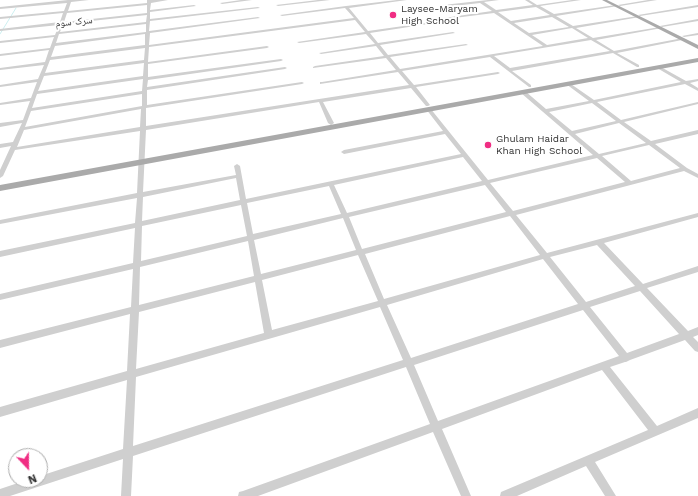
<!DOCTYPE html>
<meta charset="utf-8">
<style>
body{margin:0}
#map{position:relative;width:698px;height:496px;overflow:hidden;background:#fff;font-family:"Work Sans",sans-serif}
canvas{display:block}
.north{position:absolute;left:8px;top:448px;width:40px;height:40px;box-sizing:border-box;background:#fff;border:1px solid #adadad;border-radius:50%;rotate:158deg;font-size:11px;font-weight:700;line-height:16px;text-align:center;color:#323232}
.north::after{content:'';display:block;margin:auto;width:14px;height:18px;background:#f02d83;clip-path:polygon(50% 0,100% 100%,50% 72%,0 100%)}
</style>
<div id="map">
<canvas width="698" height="496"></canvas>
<div class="north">N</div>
</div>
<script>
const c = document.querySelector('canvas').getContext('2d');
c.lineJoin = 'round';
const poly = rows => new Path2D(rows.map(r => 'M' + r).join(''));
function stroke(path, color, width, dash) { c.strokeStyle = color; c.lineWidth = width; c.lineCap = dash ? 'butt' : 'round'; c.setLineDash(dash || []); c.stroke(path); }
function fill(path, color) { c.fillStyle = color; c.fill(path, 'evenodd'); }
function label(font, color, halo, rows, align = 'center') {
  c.font = font + ' "Work Sans","Noto Naskh Arabic",sans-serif'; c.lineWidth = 4; c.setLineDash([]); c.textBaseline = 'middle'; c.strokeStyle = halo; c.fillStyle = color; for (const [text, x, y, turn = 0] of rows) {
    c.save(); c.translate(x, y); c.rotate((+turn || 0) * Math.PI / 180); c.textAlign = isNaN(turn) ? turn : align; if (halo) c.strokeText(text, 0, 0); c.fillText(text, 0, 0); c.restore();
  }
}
const stream = poly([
 [0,34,16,8]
]);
const minor = poly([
 [68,0,89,0,71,2,68,11,147,3,147,0,168,0,151,3,150,10,194,5,196,6,150,12,150,19,258,7,260,8,150,21,149,31,258,17,260,18,150,33,149,45,354,18,345,8,282,16,280,15,346,6,397,0,407,0,349,8,368,31,439,21,441,22,370,33,378,43,453,32,455,33,380,45,388,55,466,44,468,45,390,57,400,69,543,46,494,13,446,19,444,18,492,11,480,3,444,7,443,5,488,0,499,0,484,2,496,10,533,5,525,0,529,0,537,5,572,0,581,0,540,6,554,14,616,5,618,6,556,16,573,26,638,16,640,17,576,28,593,38,660,27,662,28,596,40,614,51,683,38,683,40,682,40,617,53,639,65,639,67,637,67,613,53,512,71,531,85,531,87,529,87,490,57,402,71,414,85,498,72,500,73,498,74,416,87,430,105,428,106,426,106,411,88,323,102,334,123,331,125,328,123,319,102,146,130,143,192,236,175,234,166,237,164,240,166,246,199,461,154,445,134,344,154,341,152,344,150,443,131,426,109,428,108,430,108,488,180,593,155,521,93,521,91,525,91,546,109,589,101,566,84,566,83,568,82,594,100,681,82,657,68,657,66,659,66,686,81,698,79,698,81,690,83,698,88,698,91,685,84,597,102,621,120,698,102,698,104,624,122,651,141,698,130,698,134,655,144,687,168,698,174,698,178,684,171,516,215,547,253,698,213,698,217,604,243,643,284,698,266,698,272,647,288,688,331,698,327,698,335,693,337,698,342,698,352,695,351,685,340,630,360,626,362,625,362,610,367,657,426,698,408,698,418,595,462,616,496,605,496,586,466,517,496,500,496,501,492,648,430,602,370,442,429,471,496,461,496,433,432,258,496,238,496,239,492,243,491,430,424,406,367,133,456,131,496,121,496,123,459,10,496,0,496,0,489,27,480,40,480,40,476,123,449,127,380,0,417,0,407,127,371,130,314,0,348,0,340,131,307,133,269,0,300,0,294,133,263,135,228,0,257,0,251,135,223,137,198,0,224,0,220,137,193,140,131,15,150,3,176,0,178,0,170,11,146,0,148,0,144,13,142,22,123,0,127,0,123,23,120,30,101,0,105,0,103,31,98,37,82,0,87,0,85,38,79,44,65,0,70,0,68,45,62,49,50,0,56,0,54,50,48,54,37,0,43,0,41,55,35,59,25,0,31,0,29,60,22,63,13,0,19,0,17,64,11,67,3,0,9,0,7,68,0],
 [147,5,147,13,64,22,67,13,147,5],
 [536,7,550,15,511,21,498,12,536,7],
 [147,15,146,22,60,32,63,24,147,15],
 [552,17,569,27,529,33,514,23,552,17],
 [355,20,365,32,297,42,299,43,366,34,375,44,319,53,321,54,376,46,384,56,315,66,313,67,313,68,386,58,396,70,322,82,320,82,320,84,398,72,409,85,146,126,146,108,302,84,304,83,302,82,147,105,147,90,285,69,287,68,285,67,147,87,148,80,281,61,283,60,281,59,148,77,148,64,267,48,269,47,267,46,148,62,149,47,355,20],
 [146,24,146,32,56,43,59,34,146,24],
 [572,28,588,38,547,45,532,35,572,28],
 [145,34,145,45,51,57,55,46,145,34],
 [591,40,610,51,510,68,494,56,591,40],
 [145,48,144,60,45,73,50,60,145,48],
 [144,63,143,76,38,91,44,76,144,63],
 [143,79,142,91,32,108,37,94,143,79],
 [142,94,142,106,25,127,31,111,142,94],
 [592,103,616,121,572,131,549,112,592,103],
 [141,109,140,127,17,147,24,130,141,109],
 [619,123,646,143,599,154,575,134,619,123],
 [649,145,680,168,631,181,602,156,649,145],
 [463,157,482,181,347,213,334,185,463,157],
 [597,158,625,182,513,211,490,183,597,158],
 [236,178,240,200,142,221,143,197,236,178],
 [485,185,506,212,362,249,349,217,485,185],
 [329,186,341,214,253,234,247,203,329,186],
 [241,205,247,236,141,261,142,226,241,205],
 [510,216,540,255,384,299,365,254,510,216],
 [343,218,356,250,261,274,254,240,343,218],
 [248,241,254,276,139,305,140,267,248,241],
 [597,245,635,286,586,302,550,257,597,245],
 [358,255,378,301,272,330,262,280,358,255],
 [543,259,578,304,411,358,387,305,543,259],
 [255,282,264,333,136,369,139,312,255,282],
 [640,291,679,334,627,353,590,307,640,291],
 [380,307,403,360,133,446,136,377,380,307],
 [583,310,619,356,438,421,414,365,583,310],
 [241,0,252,0,222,4,220,3,241,0],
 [318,0,330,0,278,6,276,5,318,0],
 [648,0,657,0,620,6,618,5,648,0],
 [698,5,698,7,640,16,638,15,698,5],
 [698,19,698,21,662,27,660,26,698,19],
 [698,33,698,35,684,37,682,36,698,33]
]);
const major = poly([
 [602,0,607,0,698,45,698,49,602,0],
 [698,58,698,62,0,191,0,185,698,58]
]);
const markers = [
 [393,15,4,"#f02d83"],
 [488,145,4,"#f02d83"]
];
const farPoinames = [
 ["Laysee-Maryam",401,9],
 ["High School",401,21],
 ["Ghulam Haidar",496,139],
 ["Khan High School",496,151]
];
const farStreetnames = [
 ["سرک سوم",74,22,-6]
];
stroke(stream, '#cceff0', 1);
fill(minor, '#cfcfcf');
fill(major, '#aaa');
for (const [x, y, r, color] of markers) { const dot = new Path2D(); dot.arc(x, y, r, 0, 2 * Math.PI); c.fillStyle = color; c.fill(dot); stroke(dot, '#fff', 1.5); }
label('10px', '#323232', '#fff', farPoinames, 'left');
label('10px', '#323232', '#fff', farStreetnames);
</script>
